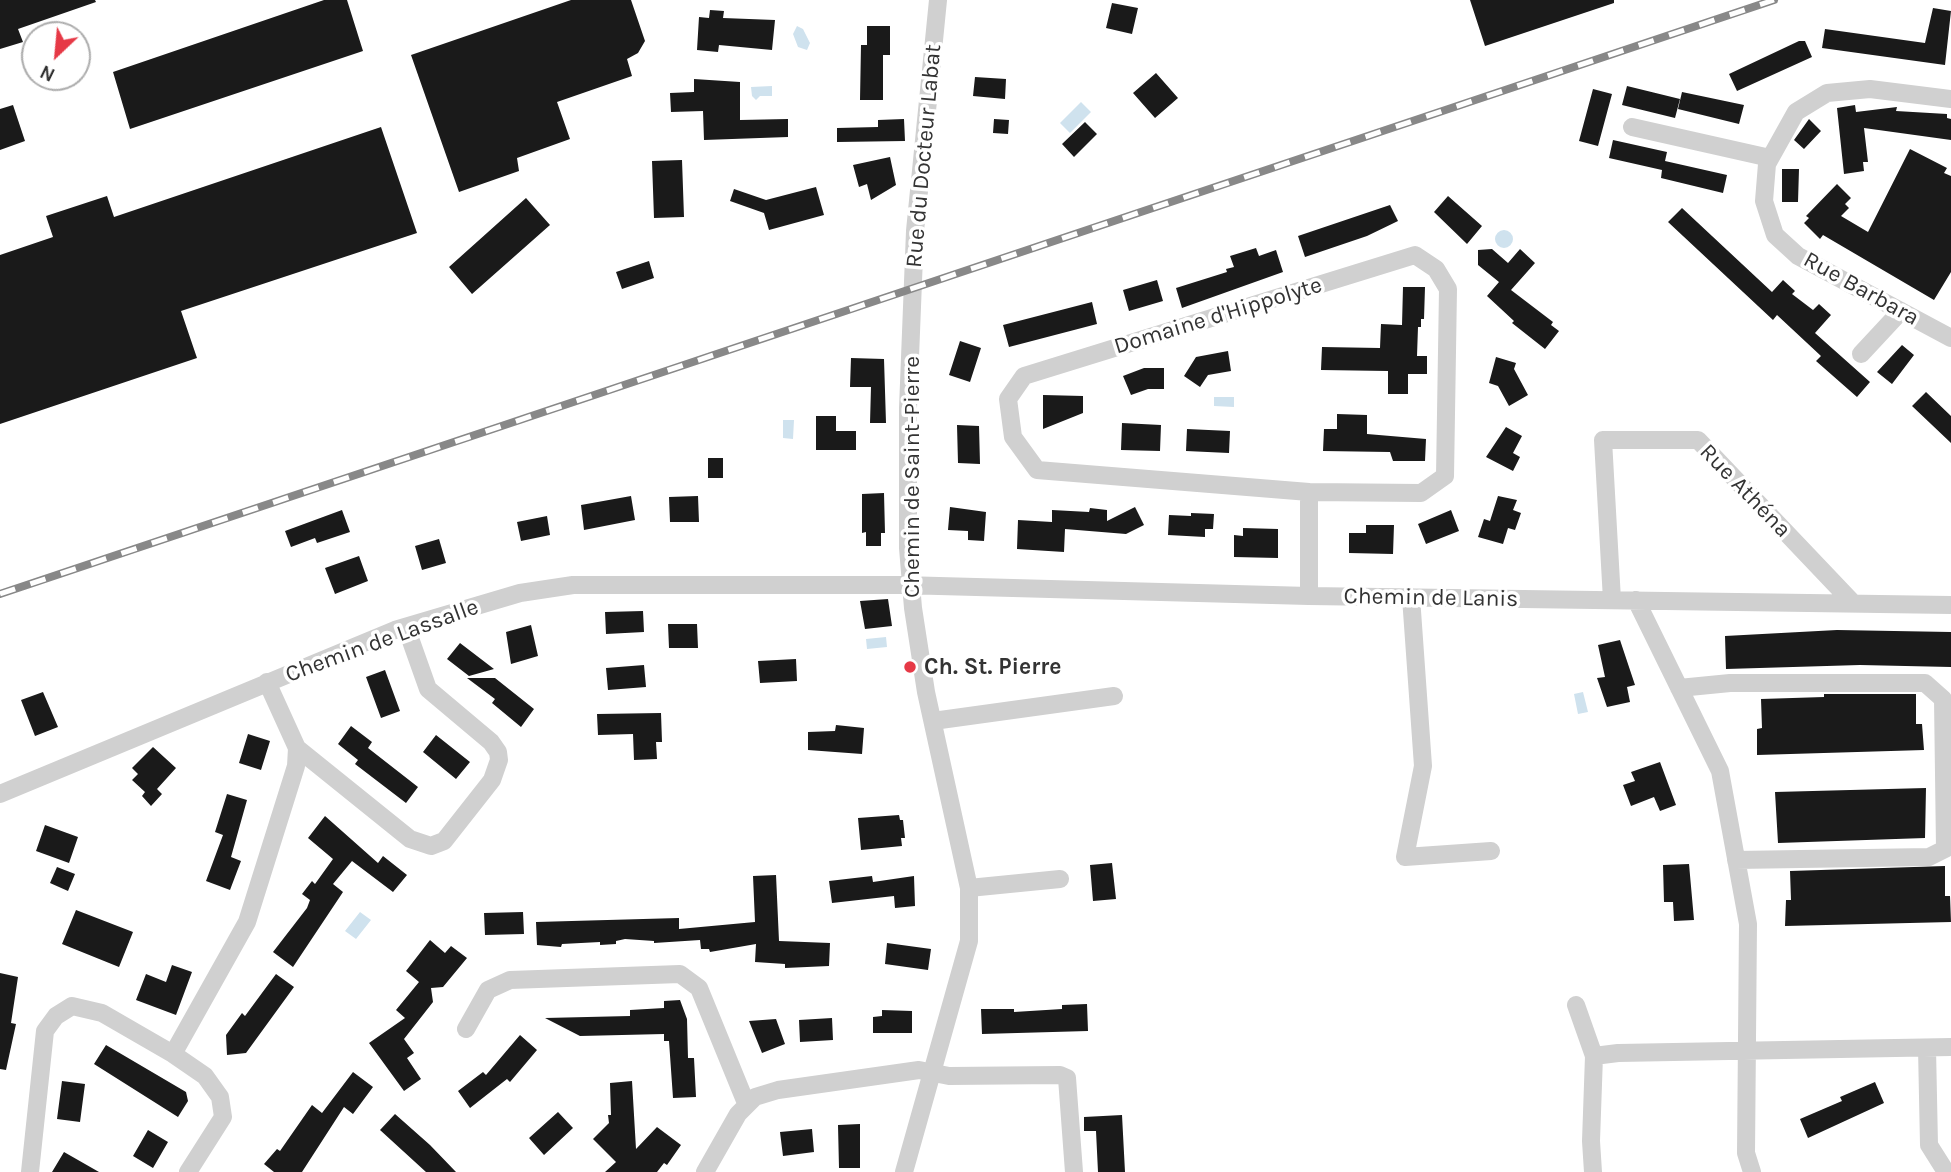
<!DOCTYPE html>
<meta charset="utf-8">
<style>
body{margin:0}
#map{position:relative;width:1951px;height:1172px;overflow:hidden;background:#fff;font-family:Karla,sans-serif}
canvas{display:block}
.north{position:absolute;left:21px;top:21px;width:70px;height:70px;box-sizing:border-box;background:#fff;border:2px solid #adadad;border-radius:50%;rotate:206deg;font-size:19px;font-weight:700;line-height:28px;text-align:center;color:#333}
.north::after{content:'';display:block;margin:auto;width:24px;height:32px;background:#e63946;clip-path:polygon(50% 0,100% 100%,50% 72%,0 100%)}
</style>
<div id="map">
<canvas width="1951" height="1172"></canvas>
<div class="north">N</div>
</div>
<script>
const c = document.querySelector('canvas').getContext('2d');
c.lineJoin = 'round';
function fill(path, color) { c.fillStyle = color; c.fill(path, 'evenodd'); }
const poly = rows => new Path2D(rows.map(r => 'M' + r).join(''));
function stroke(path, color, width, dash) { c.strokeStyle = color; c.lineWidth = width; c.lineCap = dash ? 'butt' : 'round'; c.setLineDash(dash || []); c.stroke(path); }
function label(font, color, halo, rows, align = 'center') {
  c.font = font + ' Karla,sans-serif'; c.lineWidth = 7; c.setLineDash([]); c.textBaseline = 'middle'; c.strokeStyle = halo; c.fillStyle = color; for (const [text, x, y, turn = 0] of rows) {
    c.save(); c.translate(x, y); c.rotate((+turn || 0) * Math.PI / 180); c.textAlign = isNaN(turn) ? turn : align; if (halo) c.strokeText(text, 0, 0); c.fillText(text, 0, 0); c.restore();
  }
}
const water = poly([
 [797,26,803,29,810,43,807,50,798,47,793,34],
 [772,86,772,96,760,96,756,100,752,96,751,87],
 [1081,102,1091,112,1070,133,1060,123],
 '1495 239a9 9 0 1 1 18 0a9 9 0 1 1-18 0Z',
 [1214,397,1234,397,1234,407,1214,406],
 [783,420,794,420,793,439,783,438],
 [886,637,887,647,867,649,866,639],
 [1583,692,1588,712,1578,714,1574,694],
 [360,912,371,920,356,939,345,931]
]);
const building = poly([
 [0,0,95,0,96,2,18,29,23,42,0,49],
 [324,0,347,0,363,51,130,129,113,72],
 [571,0,631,0,645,41,638,53,627,59,632,76,557,102,570,139,517,158,519,171,459,192,411,55],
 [1470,0,1614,0,1614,3,1485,46],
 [1112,3,1138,8,1132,34,1106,28],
 [1933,8,1951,11,1945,65,1822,48,1825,29,1925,43],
 [710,10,724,11,723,18,775,20,772,50,719,45,718,52,697,50,699,17,709,18],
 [867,26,890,26,890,55,883,55,883,100,860,100,861,45,867,45],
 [1799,41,1805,41,1812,57,1737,91,1729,74],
 [1156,73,1178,98,1155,118,1133,93],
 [975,77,1006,79,1005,99,973,96],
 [694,79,740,82,740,120,788,119,788,137,704,140,703,111,671,112,670,93,694,92],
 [1627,86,1680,99,1675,118,1622,105],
 [1593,89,1612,94,1598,146,1579,141],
 [1682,92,1744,105,1739,124,1678,109],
 [13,105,25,141,0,150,0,109],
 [1855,105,1856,112,1897,107,1896,111,1947,114,1947,118,1951,119,1951,140,1864,128,1868,162,1863,162,1864,171,1844,174,1837,108],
 [904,119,905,141,837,142,837,128,878,127,878,120],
 [994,119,1009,120,1008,134,993,133],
 [1809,119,1821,131,1804,149,1794,140],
 [1085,122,1097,134,1074,157,1062,144],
 [381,127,417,233,181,311,197,358,0,424,0,255,53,237,46,216,107,196,114,217],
 [1613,140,1667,152,1665,161,1727,175,1723,193,1661,178,1662,170,1609,158],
 [1910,149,1947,168,1944,173,1951,176,1951,272,1934,300,1823,235,1820,239,1804,223,1809,218,1806,216,1837,184,1851,198,1845,204,1849,208,1841,216,1868,232],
 [890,157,896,185,871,200,867,184,859,187,853,165],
 [682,160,684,217,654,218,652,161],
 [1782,169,1799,169,1798,202,1782,202],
 [816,187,824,215,769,230,764,213,730,201,734,189,766,200],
 [1448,196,1482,226,1467,244,1434,212],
 [526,198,550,225,472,294,449,267],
 [1390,205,1398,221,1367,236,1305,257,1298,236],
 [1682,208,1772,292,1783,280,1795,291,1792,294,1813,310,1819,304,1831,315,1815,333,1870,382,1857,397,1816,361,1821,356,1777,315,1773,320,1668,222],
 [1256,248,1259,256,1276,250,1283,272,1182,308,1176,288,1227,272,1226,269,1234,267,1230,256],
 [1492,249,1508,263,1520,249,1535,263,1511,290,1553,322,1551,325,1559,331,1545,349,1512,323,1514,321,1487,296,1499,282,1478,265,1478,250],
 [649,261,654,278,622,289,616,272],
 [1157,280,1163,301,1129,311,1123,290],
 [1403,287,1425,287,1424,319,1421,319,1421,327,1418,327,1417,356,1427,356,1427,374,1408,374,1408,394,1388,394,1388,371,1321,370,1322,347,1380,348,1381,324,1402,325],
 [1092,302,1097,324,1009,347,1003,325],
 [960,341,981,348,970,382,949,375],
 [1902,345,1914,355,1892,384,1877,372],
 [1228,351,1231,371,1208,375,1200,387,1184,376,1196,357],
 [1496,357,1516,363,1514,369,1528,395,1509,406,1498,386,1489,383],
 [851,358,884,359,886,423,870,423,871,387,850,387],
 [1144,368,1164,368,1164,389,1148,389,1131,395,1123,376],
 [1926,392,1951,416,1951,443,1912,406],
 [1043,395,1083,396,1083,413,1043,429],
 [1337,414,1367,415,1367,434,1426,439,1425,461,1393,461,1390,452,1323,451,1324,429,1337,429],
 [816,416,836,416,836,431,856,431,856,450,816,450],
 [1122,423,1161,425,1160,451,1121,450],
 [957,425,979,426,980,464,958,463],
 [1506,427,1522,436,1513,453,1520,457,1513,471,1486,457],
 [1187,429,1230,431,1229,453,1186,451],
 [708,458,723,458,723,478,708,478],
 [884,493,885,533,881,533,881,546,866,546,866,532,862,533,862,494],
 [631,496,635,520,584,530,581,505],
 [698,496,699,522,670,522,669,497],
 [1498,496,1517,500,1513,510,1521,513,1515,530,1508,528,1503,544,1478,537,1484,519,1490,521],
 [950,507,986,512,984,541,968,540,968,531,948,530],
 [1135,507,1144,525,1126,534,1065,529,1064,552,1017,549,1018,520,1052,522,1052,510,1089,512,1090,508,1107,510,1107,521],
 [342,510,350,532,317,543,315,538,291,547,285,531],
 [1451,510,1459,531,1426,544,1418,524],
 [1191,513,1214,514,1213,529,1205,529,1205,537,1168,535,1169,515,1191,516],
 [547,516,550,535,521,541,517,522],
 [1366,525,1394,525,1393,554,1349,553,1349,533,1366,533],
 [1243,528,1278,529,1278,558,1234,557,1234,535,1243,536],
 [439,539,446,563,422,570,415,546],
 [359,556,368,581,335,594,325,568],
 [888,599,892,626,865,629,860,601],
 [643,611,644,632,606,634,605,612],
 [668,624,697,624,698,648,669,648],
 [531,625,538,656,511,664,506,632],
 [1837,630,1951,632,1951,667,1860,665,1726,669,1725,636],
 [1620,640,1635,685,1627,687,1630,702,1607,707,1597,678,1605,677,1598,645],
 [460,643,494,669,469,676,447,659],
 [796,659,797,681,760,683,758,661],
 [644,665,646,687,608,690,606,668],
 [385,670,400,711,381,718,366,677],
 [467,678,495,678,534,709,521,727,492,703,495,699],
 [43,692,58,727,35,736,21,700],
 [1824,694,1916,694,1916,724,1922,724,1924,750,1757,755,1757,729,1762,728,1761,699,1824,697],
 [661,713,662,742,656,742,657,759,634,760,633,734,598,735,597,714],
 [836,725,864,728,862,754,808,750,808,732,835,731],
 [351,726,372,742,368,748,418,787,406,803,355,764,358,760,338,744],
 [248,734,270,741,261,770,239,763],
 [436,735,470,762,456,779,423,752],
 [153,747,176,768,157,789,162,794,151,806,142,796,145,792,132,780,138,774,132,768],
 [1660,762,1676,805,1660,811,1654,797,1631,806,1623,785,1635,781,1631,772],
 [1926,788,1925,838,1778,843,1775,792],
 [227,794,247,800,231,857,241,861,230,890,206,881,223,835,215,832],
 [899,815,900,820,903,820,905,838,901,838,902,846,861,850,858,818],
 [325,816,378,863,383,856,407,875,393,892,352,861,333,884,343,892,293,967,273,952,307,908,310,900,302,894,312,881,315,884,333,859,308,838],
 [45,825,78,837,69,863,36,851],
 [1112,863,1116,899,1093,901,1090,865],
 [1689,864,1694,920,1674,921,1673,902,1664,902,1663,865],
 [1945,866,1945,896,1950,896,1951,922,1785,926,1786,900,1791,900,1790,871],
 [57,867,75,874,68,891,50,883],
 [776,875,779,941,830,943,829,966,785,968,785,964,755,962,756,944,710,952,709,949,701,949,700,940,654,943,654,941,625,939,616,941,616,944,600,945,600,942,562,944,561,947,537,945,536,922,679,918,679,929,755,922,753,876],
 [872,876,873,882,914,876,915,906,895,908,894,896,832,903,829,881],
 [76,910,133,932,119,967,62,944],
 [523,912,524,934,485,935,484,913],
 [430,940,445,953,451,946,467,958,443,987,431,988,433,1002,404,1039,414,1053,407,1058,421,1079,404,1091,369,1043,405,1018,396,1010,419,982,406,971],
 [887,943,931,949,928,970,885,964],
 [172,965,192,972,176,1015,136,1000,146,974,166,982],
 [0,973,18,977,11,1023,16,1024,6,1070,0,1069],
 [276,974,294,987,246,1053,227,1055,226,1035,242,1013,245,1016],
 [680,1000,687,1019,688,1058,694,1058,696,1097,673,1098,669,1041,664,1041,664,1034,580,1036,545,1018,630,1016,630,1010,664,1008,664,1001],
 [1087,1004,1088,1031,982,1034,981,1009,1014,1009,1014,1012,1062,1009,1062,1005],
 [882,1010,912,1011,912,1033,873,1033,873,1017,882,1016],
 [832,1018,833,1040,800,1042,799,1020],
 [776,1019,785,1044,762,1053,749,1021],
 [520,1035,537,1050,510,1082,507,1079,470,1108,458,1091,483,1072,486,1075],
 [106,1045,186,1092,188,1101,178,1117,94,1064],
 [353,1072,373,1087,353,1114,344,1107,302,1172,274,1172,264,1164,277,1149,280,1151,312,1105,322,1113],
 [62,1081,85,1084,80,1122,57,1119],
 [632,1081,636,1149,657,1127,681,1145,667,1165,664,1163,657,1172,605,1172,616,1162,593,1139,609,1123,608,1115,611,1115,610,1083],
 [1875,1082,1884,1103,1808,1138,1800,1119,1842,1101,1840,1097],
 [558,1112,573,1128,544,1155,529,1138],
 [395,1114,430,1145,456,1172,426,1172,380,1130],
 [1122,1115,1125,1172,1098,1172,1096,1131,1084,1131,1084,1117],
 [860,1124,860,1168,839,1168,838,1125],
 [812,1129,814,1152,783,1156,780,1132],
 [148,1130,168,1142,153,1168,133,1156],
 [64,1152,99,1172,52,1172]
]);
const minor = poly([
 [1951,99,1870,89,1827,93,1796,112,1767,164,1764,201,1775,235,1798,256,1951,338],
 [1632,127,1770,158],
 [1861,354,1901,311],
 [1309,492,1037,470,1013,437,1008,399,1024,376,1415,255,1436,269,1448,289,1445,476,1421,493,1309,492,1309,596],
 [1411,597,1423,766,1405,857,1491,851],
 [1612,600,1603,440,1698,440,1853,603],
 [1636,600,1720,771,1748,924,1746,1153,1752,1172],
 [1679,688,1730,683,1925,683,1943,699,1945,849,1929,857,1736,860],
 [933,721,1114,696],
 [297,748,410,839,431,846,444,841,492,780,499,760,498,752,491,742,428,689,406,627],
 [0,794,395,630,520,593,573,585,902,585,1309,596,1951,605],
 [969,888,1060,879],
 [1576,1005,1594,1056,1591,1141,1593,1172],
 [466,1029,488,990,510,980,680,974,699,988,746,1103],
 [1927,1048,1929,1145,1946,1172],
 [173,1054,247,922,296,766,297,748,267,682],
 [1594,1056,1618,1053,1951,1047],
 [30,1172,45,1031,56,1016,72,1006,102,1013,173,1054,205,1076,220,1097,223,1117,188,1172],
 [705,1172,738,1114,755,1097,778,1090,919,1070,949,1076,1060,1075,1067,1078,1074,1172],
 [904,1172,969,941,969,888,926,692,913,608,908,548,908,408,915,231,938,0]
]);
const rail = poly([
 [0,594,1774,0]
]);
const markers = [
 [910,667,7,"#e63946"]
];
const streetNames = [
 ["Rue du Docteur Labat",924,156,-85],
 ["Rue Barbara",1861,289,29],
 ["Domaine d'Hippolyte",1218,316,-17],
 ["Chemin de Saint-Pierre",912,477,-90],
 ["Rue Athéna",1745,491,46],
 ["Chemin de Lanis",1431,598,1],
 ["Chemin de Lassalle",382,641,-20]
];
const poiNames = [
 ["Ch. St. Pierre",924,667]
];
fill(water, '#cfe2ee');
fill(building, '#1a1a1a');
stroke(minor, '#d0d0d0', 18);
stroke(rail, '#888', 8);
stroke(rail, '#fff', 5, [16]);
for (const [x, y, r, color] of markers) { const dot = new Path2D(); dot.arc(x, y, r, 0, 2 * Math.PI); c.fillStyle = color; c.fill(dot); stroke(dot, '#fff', 2.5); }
label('23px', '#333', '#fff', streetNames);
label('bold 23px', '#333', '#fff', poiNames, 'left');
</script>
